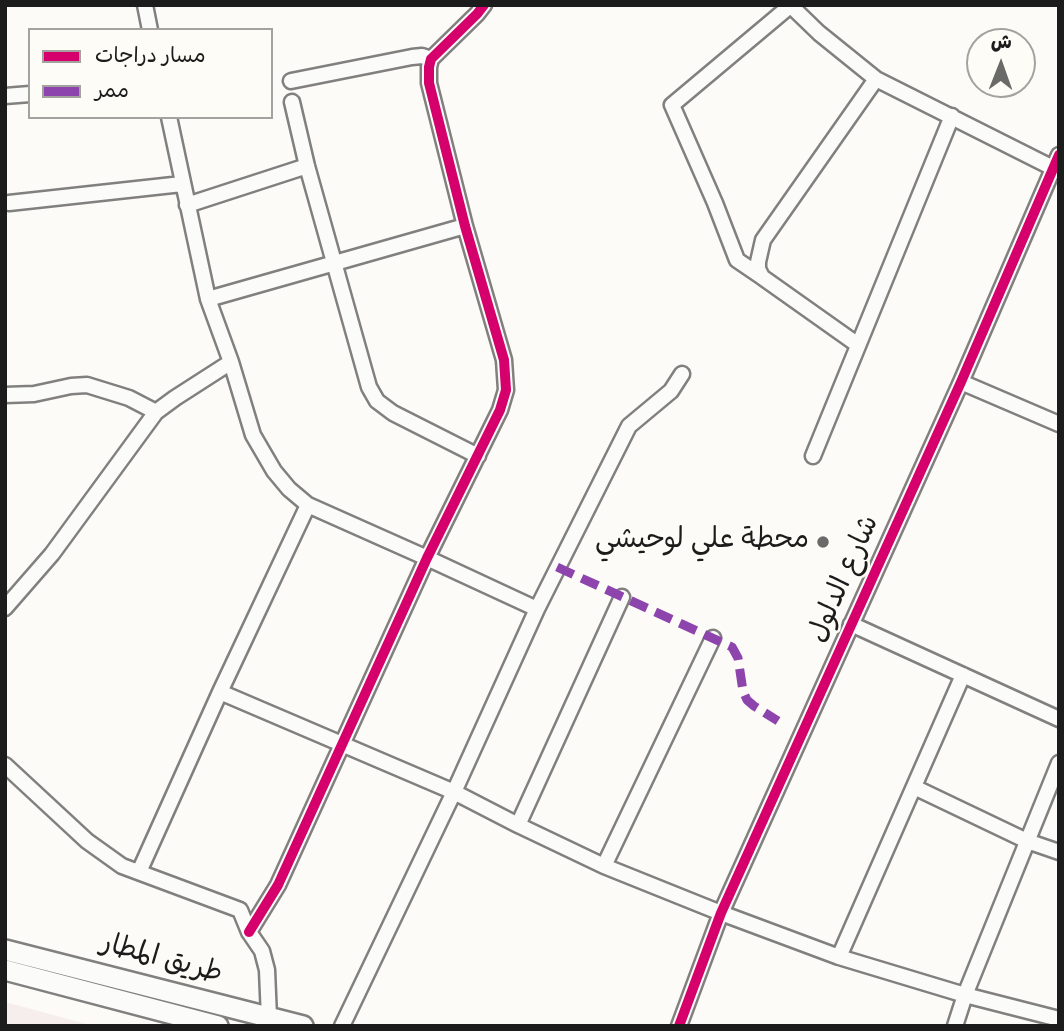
<!DOCTYPE html>
<meta charset="utf-8">
<style>
body{margin:0}
#map{position:relative;width:1064px;height:1031px;overflow:hidden;background:#fcfbf8;font-family:"Indie Flower","Playpen Sans Arabic",sans-serif}
canvas{display:block}
.frame{position:absolute;inset:0;border:7px solid #1c1c1c;pointer-events:none}
.legend{position:absolute;left:28px;top:28px;width:245px;height:91px;box-sizing:border-box;background:#fdfcf7;border:2px solid #a3a29f;margin:0;padding:9px 12px;list-style:none;font-size:21px;color:#1c1c1c}
.legend li{display:flex;align-items:center;gap:14px;height:35px}
.legend b{width:35px;border:2px solid #a3a29f}
.north{position:absolute;left:966px;top:28px;width:70px;height:70px;box-sizing:border-box;background:#fdfcf7;border:2px solid #a3a29f;border-radius:50%;rotate:1deg;font-size:19px;font-weight:700;line-height:28px;text-align:center;color:#1c1c1c}
.north::after{content:'';display:block;margin:auto;width:24px;height:32px;background:#6a6a69;clip-path:polygon(50% 0,100% 100%,50% 72%,0 100%)}
</style>
<div id="map">
<canvas width="1064" height="1031"></canvas>
<div class="frame"></div>
<ul class="legend">
<li><b style="height:9px;background:#d6006c"></b>مسار دراجات</li>
<li><b style="height:9px;background:#8e44ad"></b>ممر</li>
</ul>
<div class="north">ش</div>
</div>
<script>
const c = document.querySelector('canvas').getContext('2d');
c.lineJoin = 'round';
function fill(path, color) { c.fillStyle = color; c.fill(path, 'evenodd'); }
const poly = rows => new Path2D(rows.map(r => 'M' + r).join(''));
function stroke(path, color, width, dash) { c.strokeStyle = color; c.lineWidth = width; c.lineCap = dash ? 'butt' : 'round'; c.setLineDash(dash || []); c.stroke(path); }
function label(font, color, halo, rows, align = 'center') {
  c.font = font + ' "Indie Flower","Playpen Sans Arabic",sans-serif'; c.lineWidth = 5; c.setLineDash([]); c.textBaseline = 'middle'; c.strokeStyle = halo; c.fillStyle = color; for (const [text, x, y, turn = 0] of rows) {
    c.save(); c.translate(x, y); c.rotate((+turn || 0) * Math.PI / 180); c.textAlign = isNaN(turn) ? turn : align; if (halo) c.strokeText(text, 0, 0); c.fillText(text, 0, 0); c.restore();
  }
}
const built = poly([
 [5,1002,94,1026,5,1026]
]);
const minor = poly([
 [145,5,150,30],
 [790,5,819,33,876,79,1059,171],
 [291,81,412,57,422,56,431,59],
 [5,96,30,94],
 [292,102,307,166,369,387,377,401,393,413,478,456],
 [169,117,208,299,231,362,253,435,274,471,289,489,308,505,427,558,537,609],
 [9,203,182,184],
 [187,205,307,166],
 [762,277,737,260,715,203,672,105,790,6],
 [208,299,465,226],
 [858,345,762,277,758,269,758,262,763,240,876,79],
 [961,382,1059,424],
 [5,395,34,394,71,386,87,385,129,398,156,412],
 [813,456,952,116],
 [5,608,52,554,156,412,175,398,231,362],
 [851,624,1059,719],
 [220,692,454,792,518,825,604,866,721,913,839,957,965,995,1059,1019],
 [5,765,87,841,122,866,240,910,249,932,262,951,267,970,269,1018],
 [914,787,1027,841,1059,852],
 [518,825,622,597],
 [604,866,713,638],
 [139,872,220,692,308,505],
 [249,932,278,885,427,558,500,410,506,390,504,360,465,226,429,83,429,67,431,59,477,14,484,5],
 [839,957,963,675],
 [342,1026,454,792,537,609,629,426,671,391,682,374],
 [679,1026,721,913,961,382,1059,155],
 [955,1026,965,995,1059,763]
]);
const highway = poly([
 [5,950,303,1026],
 [5,970,218,1026]
]);
const quiet = poly([
 [557,567,732,647,738,658,743,691,747,700,754,706,778,721]
]);
const cycleway = poly([
 [249,932,278,885,427,558,500,410,506,390,504,360,465,226,429,83,429,67,431,59,477,14,484,5],
 [679,1026,721,913,961,382,1059,155]
]);
const markers = [
 [823,542,7,"#6a6a69"]
];
const poiNames = [
 ["محطة علي لوحيشي",809,542]
];
const streetNames = [
 ["شارع الدلول",846,580,-66],
 ["طريق المطار",161,961,15]
];
fill(built, '#f6eded');
stroke(minor, '#81807f', 19);
stroke(highway, '#81807f', 24);
stroke(minor, '#fbfbf9', 14);
stroke(highway, '#fbfbf9', 19);
stroke(quiet, '#8e44ad', 9, [18, 9]);
stroke(cycleway, '#d6006c', 10);
for (const [x, y, r, color] of markers) { const dot = new Path2D(); dot.arc(x, y, r, 0, 2 * Math.PI); c.fillStyle = color; c.fill(dot); stroke(dot, '#fdfcf7', 2.5); }
label('28px', '#1c1c1c', '#fdfcf7', poiNames, 'right');
label('28px', '#1c1c1c', '#fdfcf7', streetNames);
</script>
